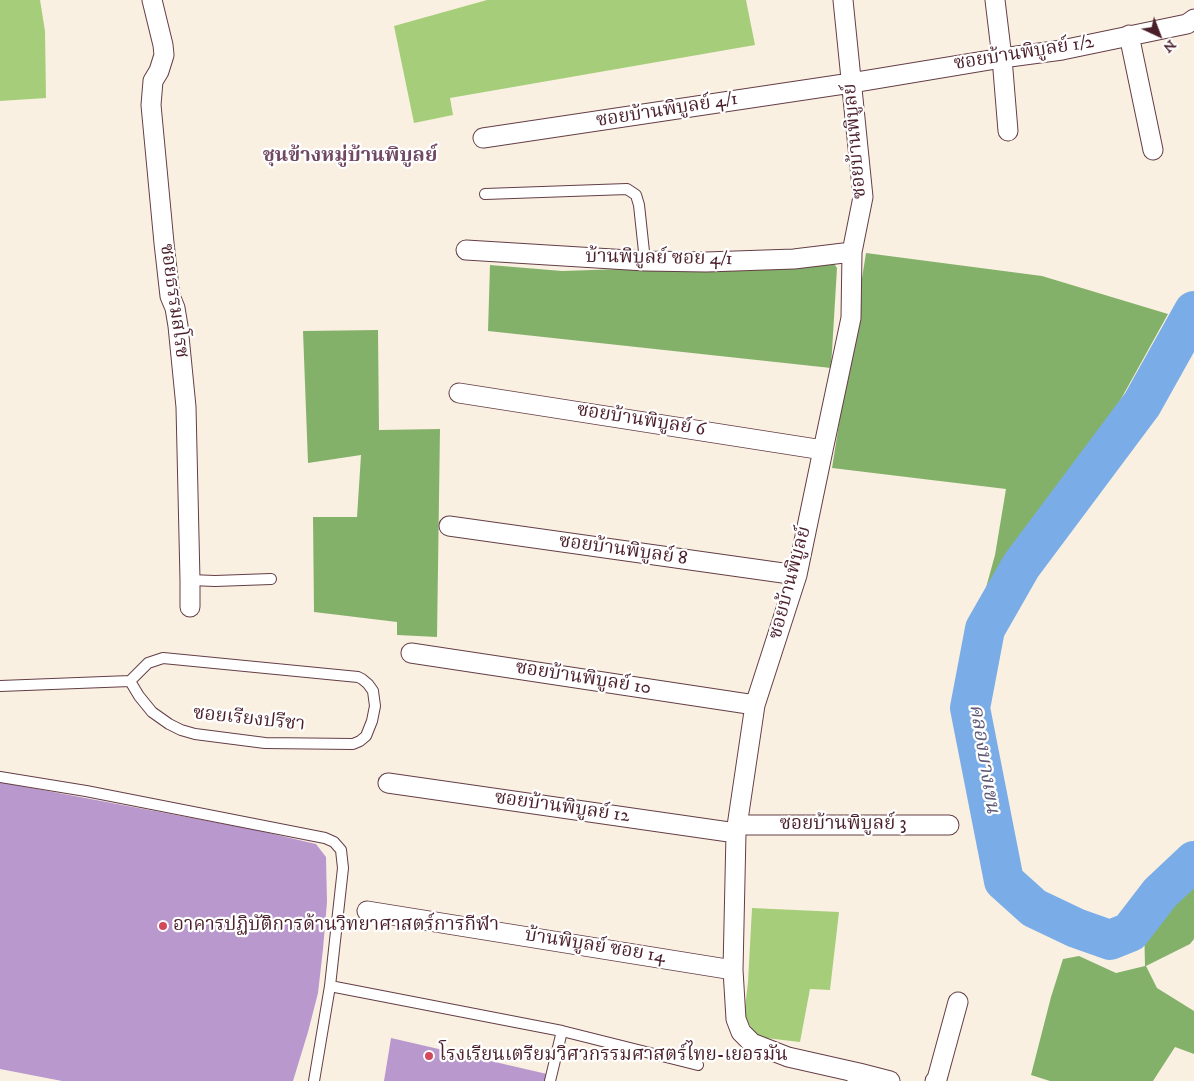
<!DOCTYPE html>
<meta charset="utf-8">
<style>
body{margin:0}
#map{position:relative;width:1194px;height:1081px;overflow:hidden;background:#faf0e2;font-family:"IM FELL DW Pica",serif}
canvas{display:block}
.north{position:absolute;left:1134px;top:10px;width:50px;height:50px;-webkit-text-stroke:4px #fff;paint-order:stroke;rotate:137deg;font-size:14px;font-weight:700;line-height:20px;text-align:center;color:#4a1f2b}
.north::after{content:'';display:block;margin:auto;width:18px;height:22px;background:#4a1f2b;clip-path:polygon(50% 0,100% 100%,50% 72%,0 100%)}
</style>
<div id="map">
<canvas width="1194" height="1081"></canvas>
<div class="north">N</div>
</div>
<script>
const c = document.querySelector('canvas').getContext('2d');
c.lineJoin = 'round';
function fill(path, color) { c.fillStyle = color; c.fill(path, 'evenodd'); }
const poly = rows => new Path2D(rows.map(r => 'M' + r).join(''));
function stroke(path, color, width, dash) { c.strokeStyle = color; c.lineWidth = width; c.lineCap = dash ? 'butt' : 'round'; c.setLineDash(dash || []); c.stroke(path); }
function label(font, color, halo, rows, align = 'center') {
  c.font = font + ' "IM FELL DW Pica","Noto Serif Thai",serif'; c.lineWidth = 4.5; c.setLineDash([]); c.textBaseline = 'middle'; c.strokeStyle = halo; c.fillStyle = color; for (const [text, x, y, turn = 0] of rows) {
    c.save(); c.translate(x, y); c.rotate((+turn || 0) * Math.PI / 180); c.textAlign = isNaN(turn) ? turn : align; if (halo) c.strokeText(text, 0, 0); c.fillText(text, 0, 0); c.restore();
  }
}
const green = poly([
 [0,0,40,0,45,31,46,98,0,101],
 [487,0,746,0,755,45,450,98,453,115,414,123,394,26],
 [752,908,839,912,830,990,810,989,800,1042,757,1037,744,1016,748,982]
]);
const forest = poly([
 [866,253,1042,276,1168,314,1121,399,1041,528,991,597,984,595,995,555,1006,489,832,468],
 [833,262,837,268,831,368,488,331,490,265,562,271],
 [378,330,379,430,440,429,437,637,397,635,397,622,314,612,313,517,357,517,361,455,308,463,303,331],
 [1194,872,1194,939,1190,944,1146,966,1157,988,1194,1011,1194,1054,1175,1047,1153,1081,1050,1081,1031,1075,1051,997,1063,959,1079,956,1116,973,1145,966,1144,922,1187,876]
]);
const river = poly([
 [1194,311,1142,404,1021,566,985,629,970,708,1004,881,1034,908,1076,928,1110,940,1130,932,1160,893,1194,861]
]);
const building = poly([
 [0,782,256,830,316,844,326,857,327,902,323,949,318,993,308,1032,293,1081,62,1081,0,1069],
 [391,1038,547,1074,545,1081,384,1081]
]);
const lane = poly([
 [485,194,627,189,636,195,639,205,645,261],
 [190,580,215,581,271,579],
 [163,658,358,677,362,679,368,684,373,691,375,706,372,721,366,736,360,741,353,744,265,743,195,734,181,730,169,724,152,712,139,696,130,681,148,663,163,658],
 [0,686,130,681],
 [0,777,86,791,325,838,334,842,341,850,343,868,330,986,314,1081],
 [330,986,562,1031,550,1081],
 [562,1031,698,1065]
]);
const street = poly([
 [152,0,163,45,164,55,159,71,153,81,151,105,164,243,170,296,175,308,178,326,186,407,190,580,190,607],
 [843,0,863,197,852,252,851,318,823,450,797,575,755,705,736,833,733,970,736,1019,741,1032,752,1043,788,1057,859,1073,857,1081],
 [995,0,1002,58,1008,131],
 [1129,35,1153,150],
 [483,138,851,83,1002,58,1062,50,1187,24,1194,19],
 [466,250,645,261,706,262,794,259,852,252],
 [459,393,823,450],
 [449,526,797,575],
 [411,653,755,705],
 [388,783,736,833],
 [737,825,949,825],
 [367,911,733,970],
 [859,1073,890,1081],
 [935,1081,937,1079,958,1002]
]);
const markers = [
 [163,926,5,"#d1495b"],
 [429,1056,5,"#d1495b"]
];
const streetNames = [
 ["ซอยบ้านพิบูลย์ 1/2",1024,54,-9],
 ["ซอยบ้านพิบูลย์ 4/1",667,111,-9],
 ["ซอยบ้านพิบูลย์",856,141,-95],
 ["บ้านพิบูลย์ ซอย 4/1",659,259,1],
 ["ซอยธรรมสโรช",173,301,82],
 ["ซอยบ้านพิบูลย์ 6",641,421,9],
 ["ซอยบ้านพิบูลย์ 8",623,551,8],
 ["ซอยบ้านพิบูลย์",791,583,-75],
 ["ซอยบ้านพิบูลย์ 10",583,679,9],
 ["ซอยเรียงปรีชา",249,720,6],
 ["ซอยบ้านพิบูลย์ 12",562,808,8],
 ["ซอยบ้านพิบูลย์ 3",843,825],
 ["บ้านพิบูลย์ ซอย 14",595,947,9]
];
const poiNames = [
 ["อาคารปฏิบัติการด้านวิทยาศาสตร์การกีฬา",173,926],
 ["โรงเรียนเตรียมวิศวกรรมศาสตร์ไทย-เยอรมัน",439,1056]
];
const neighbourhoodNames = [
 ["ชุนข้างหมู่บ้านพิบูลย์",350,157]
];
const waterNames = [
 ["คลองบางเขน",983,759,81]
];
fill(green, '#a6ce7a');
fill(forest, '#84b16a');
stroke(river, '#7aade7', 40);
fill(building, '#b998ce');
stroke(lane, '#643e46', 12);
stroke(street, '#643e46', 21);
stroke(lane, '#fff', 10);
stroke(street, '#fff', 19);
for (const [x, y, r, color] of markers) { const dot = new Path2D(); dot.arc(x, y, r, 0, 2 * Math.PI); c.fillStyle = color; c.fill(dot); stroke(dot, '#fff', 2); }
label('19px', '#4a1f2b', '#fff', streetNames);
label('19px', '#4a1f2b', '#fff', poiNames, 'left');
label('bold 20px', '#714964', '#fff', neighbourhoodNames);
label('italic 20px', '#5d5876', '#fff', waterNames);
</script>
